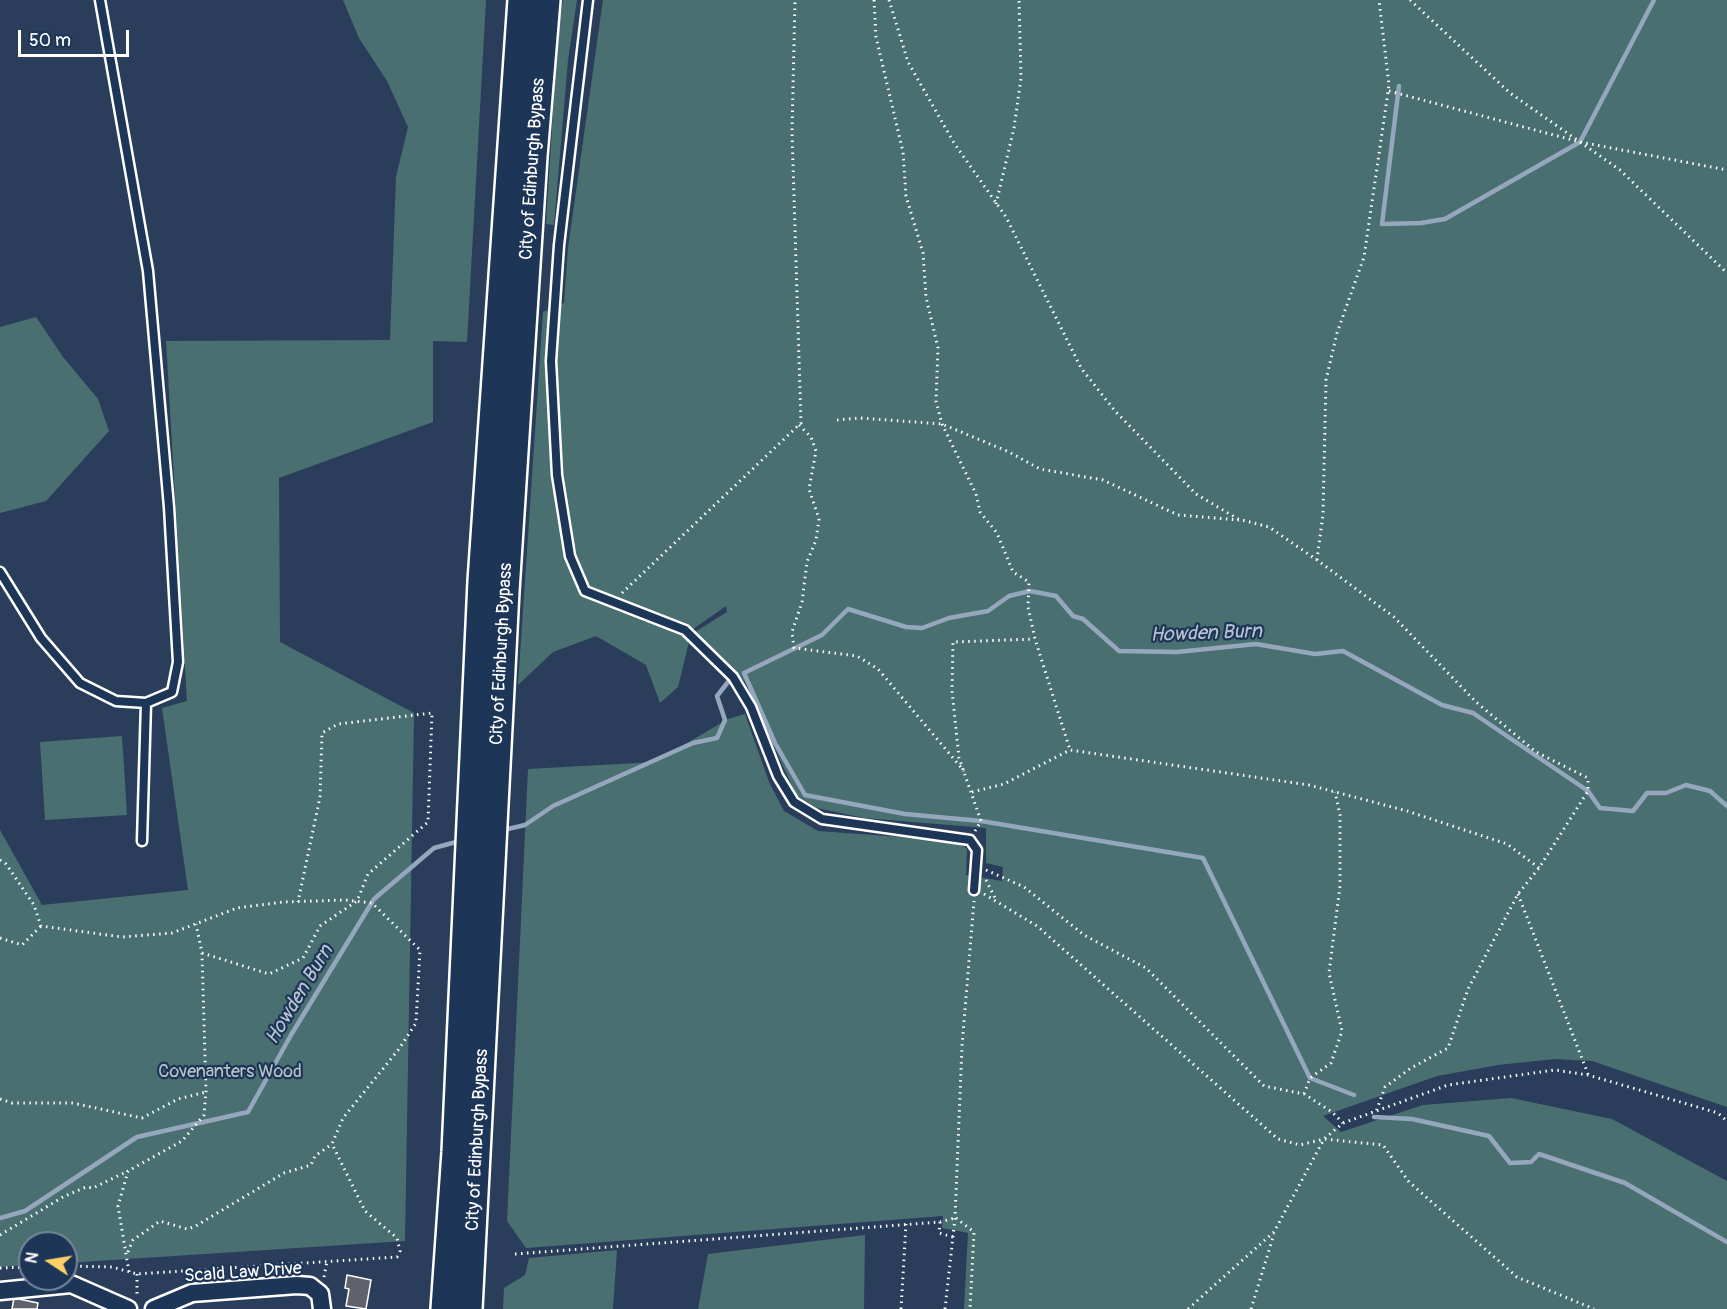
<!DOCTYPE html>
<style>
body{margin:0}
#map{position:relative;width:1727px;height:1309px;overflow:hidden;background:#2a3e5b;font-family:Pangolin,sans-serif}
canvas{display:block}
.north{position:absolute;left:18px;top:1231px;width:60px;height:60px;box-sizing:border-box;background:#1d3557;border:2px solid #77869a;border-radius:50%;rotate:282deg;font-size:16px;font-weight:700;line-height:24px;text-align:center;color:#fff}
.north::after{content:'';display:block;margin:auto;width:21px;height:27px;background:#ffd166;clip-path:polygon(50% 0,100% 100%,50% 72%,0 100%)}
.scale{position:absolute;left:18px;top:30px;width:111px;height:27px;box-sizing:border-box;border:3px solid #fff;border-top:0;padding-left:8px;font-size:18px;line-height:21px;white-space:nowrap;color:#fff;-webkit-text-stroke:4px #1d3557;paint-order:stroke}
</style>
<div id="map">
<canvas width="1727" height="1309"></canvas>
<div class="north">N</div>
<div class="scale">50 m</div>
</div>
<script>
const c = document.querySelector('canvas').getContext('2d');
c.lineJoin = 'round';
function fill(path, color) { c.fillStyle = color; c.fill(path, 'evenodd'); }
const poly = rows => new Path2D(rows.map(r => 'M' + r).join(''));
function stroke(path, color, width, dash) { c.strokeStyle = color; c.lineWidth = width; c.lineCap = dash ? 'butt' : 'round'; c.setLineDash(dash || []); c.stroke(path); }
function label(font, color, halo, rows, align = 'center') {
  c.font = font + ' Pangolin,sans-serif'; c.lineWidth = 4.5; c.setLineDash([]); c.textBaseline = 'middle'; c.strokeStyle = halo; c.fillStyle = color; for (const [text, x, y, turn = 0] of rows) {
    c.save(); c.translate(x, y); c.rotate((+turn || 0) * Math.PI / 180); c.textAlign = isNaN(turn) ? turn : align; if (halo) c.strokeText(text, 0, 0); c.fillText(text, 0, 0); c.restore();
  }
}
const green = poly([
 [343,0,486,0,467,342,433,341,433,422,279,478,280,642,414,713,405,1241,66,1263,66,1243,30,1243,30,1265,0,1267,0,830,42,905,188,890,162,708,187,701,166,341,390,340,396,177,408,127,387,81,359,38],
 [563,0,577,0,568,60,554,225,546,224,558,31],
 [603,0,1727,0,1727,1107,1592,1061,1555,1059,1498,1065,1437,1076,1323,1116,1341,1132,1423,1105,1511,1098,1612,1119,1727,1181,1727,1309,964,1309,968,1233,942,1228,943,1216,526,1248,507,1221,528,769,655,762,728,719,745,714,769,782,784,811,818,831,957,841,967,849,966,875,1002,881,1003,867,986,863,986,828,864,818,817,808,796,795,745,682,695,632,727,612,726,606,692,630,678,687,660,703,646,665,596,636,553,652,518,685,543,312,564,303,568,248],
 [36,317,63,357,98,399,109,431,46,501,0,513,0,327],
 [122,736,127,815,45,820,40,742],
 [865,1235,864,1309,698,1309,708,1254],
 [617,1250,613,1309,503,1309,504,1288,525,1275,529,1258]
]);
const stream = poly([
 [1399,86,1382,224,1421,223,1445,219,1580,142,1654,0],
 [508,829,525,825,553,806,693,743,717,738,725,720,717,696,728,682],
 [1354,1095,1310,1078,1203,858,981,821,905,814,805,795,775,743,744,673,822,635,848,609,906,627,922,628,949,618,988,611,1009,596,1030,591,1056,596,1073,616,1083,619,1119,651,1177,652,1256,644,1315,654,1343,651,1442,705,1473,713,1588,791,1600,808,1633,811,1647,793,1666,793,1686,785,1710,791,1727,806],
 [1374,1117,1412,1119,1489,1136,1510,1163,1531,1162,1539,1154,1625,1183,1727,1242],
 [0,1218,25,1211,137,1137,248,1112,291,1035,374,899,434,848,456,842]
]);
const building = poly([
 [347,1275,371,1280,366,1309,346,1306,349,1289,345,1288,347,1275],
 [14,1298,38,1303,37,1309,12,1309,14,1298]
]);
const path = poly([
 [874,0,876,37,903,152,906,196,923,253,926,297,938,348,936,401,942,424,976,494,980,512,997,533,1013,572,1029,582,1028,607,1035,639,1070,750],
 [889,0,908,62,954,143,1006,217,1081,368,1115,411,1196,494,1238,519,1269,527,1317,560,1394,617,1476,702,1536,752,1588,778,1588,791,1539,868,1518,894,1468,989,1448,1048,1411,1068,1385,1087,1376,1112],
 [1410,0,1510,93,1620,170,1727,273],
 [1389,91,1580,142,1727,170],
 [996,204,1014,128,1021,78,1019,0],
 [837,420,860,418,942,424,1009,452,1040,469,1103,480,1178,515,1239,520],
 [799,425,811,437,816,451,809,489,819,519,816,540,807,562,802,602,792,632,794,648,857,656,878,669,964,771],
 [1317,560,1323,514,1326,380,1337,333,1364,257,1389,85,1379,0],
 [622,593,801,423,792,132,795,0],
 [972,792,1004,784,1070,750,1309,785,1407,811,1507,844,1539,868],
 [975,831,981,821,959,758,952,691,953,642,1034,639],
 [0,860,6,864,34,905,41,926,122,937,172,933,237,908,283,902,345,900,372,903,420,950,416,1023,399,1049,343,1118,332,1144,365,1211,397,1238,400,1251,397,1257,137,1274,112,1267,66,1266],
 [986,870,1024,887,1084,935,1146,968,1264,1086,1304,1094,1332,1112,1343,1123],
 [986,880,995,898],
 [984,894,1037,926,1278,1139,1300,1145,1324,1139,1343,1123,1448,1085,1555,1070,1588,1075,1718,1113,1727,1121],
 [1518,894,1588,1074],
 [0,938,22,945,41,926],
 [202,953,269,974,303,958,320,926,357,901,368,874,428,822,432,713,338,724,322,733,320,797,298,902],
 [1304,1094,1310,1078,1331,1063,1342,1031,1329,973,1340,886,1340,815,1335,792],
 [0,1099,12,1103,73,1103,142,1118,178,1099,206,1092],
 [956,1218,974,1232,970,1309],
 [940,1222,939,1233,953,1237],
 [0,1235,63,1197,86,1187,93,1188,128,1171],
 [128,1252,133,1240,160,1221,187,1229,194,1227,284,1173,311,1165,315,1156,332,1144],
 [515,1254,940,1222,955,1218],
 [0,1268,30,1267],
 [129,1272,118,1206,128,1171,182,1141,204,1115,206,1092,202,953,196,924],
 [137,1274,137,1297],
 [324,1277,327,1261],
 [901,1309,906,1224],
 [945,1309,955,1218,962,1046,974,901],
 [1188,1309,1274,1232,1324,1139,1383,1145,1409,1182,1517,1277,1594,1309],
 [1251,1309,1274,1234]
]);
const service = poly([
 [588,0,559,245,551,361,557,475,570,556,585,591,685,630,733,677,751,707,778,776,794,802,822,819,970,840,977,850,974,890],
 [0,572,41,638,80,683,116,701,146,703,172,692,178,662,169,507,148,271,100,0],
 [142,841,146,703]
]);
const minor = poly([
 [0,1291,71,1284,128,1309],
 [154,1309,192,1293,297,1285,310,1286,320,1294,322,1309]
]);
const trunk = poly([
 [445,1309,456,1152,482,581,522,0],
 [468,1309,505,591,533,156,546,0]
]);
const streetNames = [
 ["City of Edinburgh Bypass",533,169,-86],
 ["City of Edinburgh Bypass",502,654,-87],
 ["City of Edinburgh Bypass",478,1140,-87],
 ["Scald Law Drive",243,1273,-4]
];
const parkNames = [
 ["Covenanters Wood",230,1072]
];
const waterNames = [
 ["Howden Burn",1206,634,-2],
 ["Howden Burn",300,995,-59]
];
fill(green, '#4a6f71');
stroke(stream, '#95a7bc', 4.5);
fill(building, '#5f626a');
stroke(building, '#fff', 1.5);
stroke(service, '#fff', 13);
stroke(minor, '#fff', 21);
stroke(trunk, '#fff', 32);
stroke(path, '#fff', 3, [1.5, 4.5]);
stroke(service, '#1d3557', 8);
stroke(minor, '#1d3557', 16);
stroke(trunk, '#1d3557', 27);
label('18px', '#fff', '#1d3557', streetNames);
label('18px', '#b7c5c6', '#1d3557', parkNames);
label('italic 20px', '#b9c4d2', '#1d3557', waterNames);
</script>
